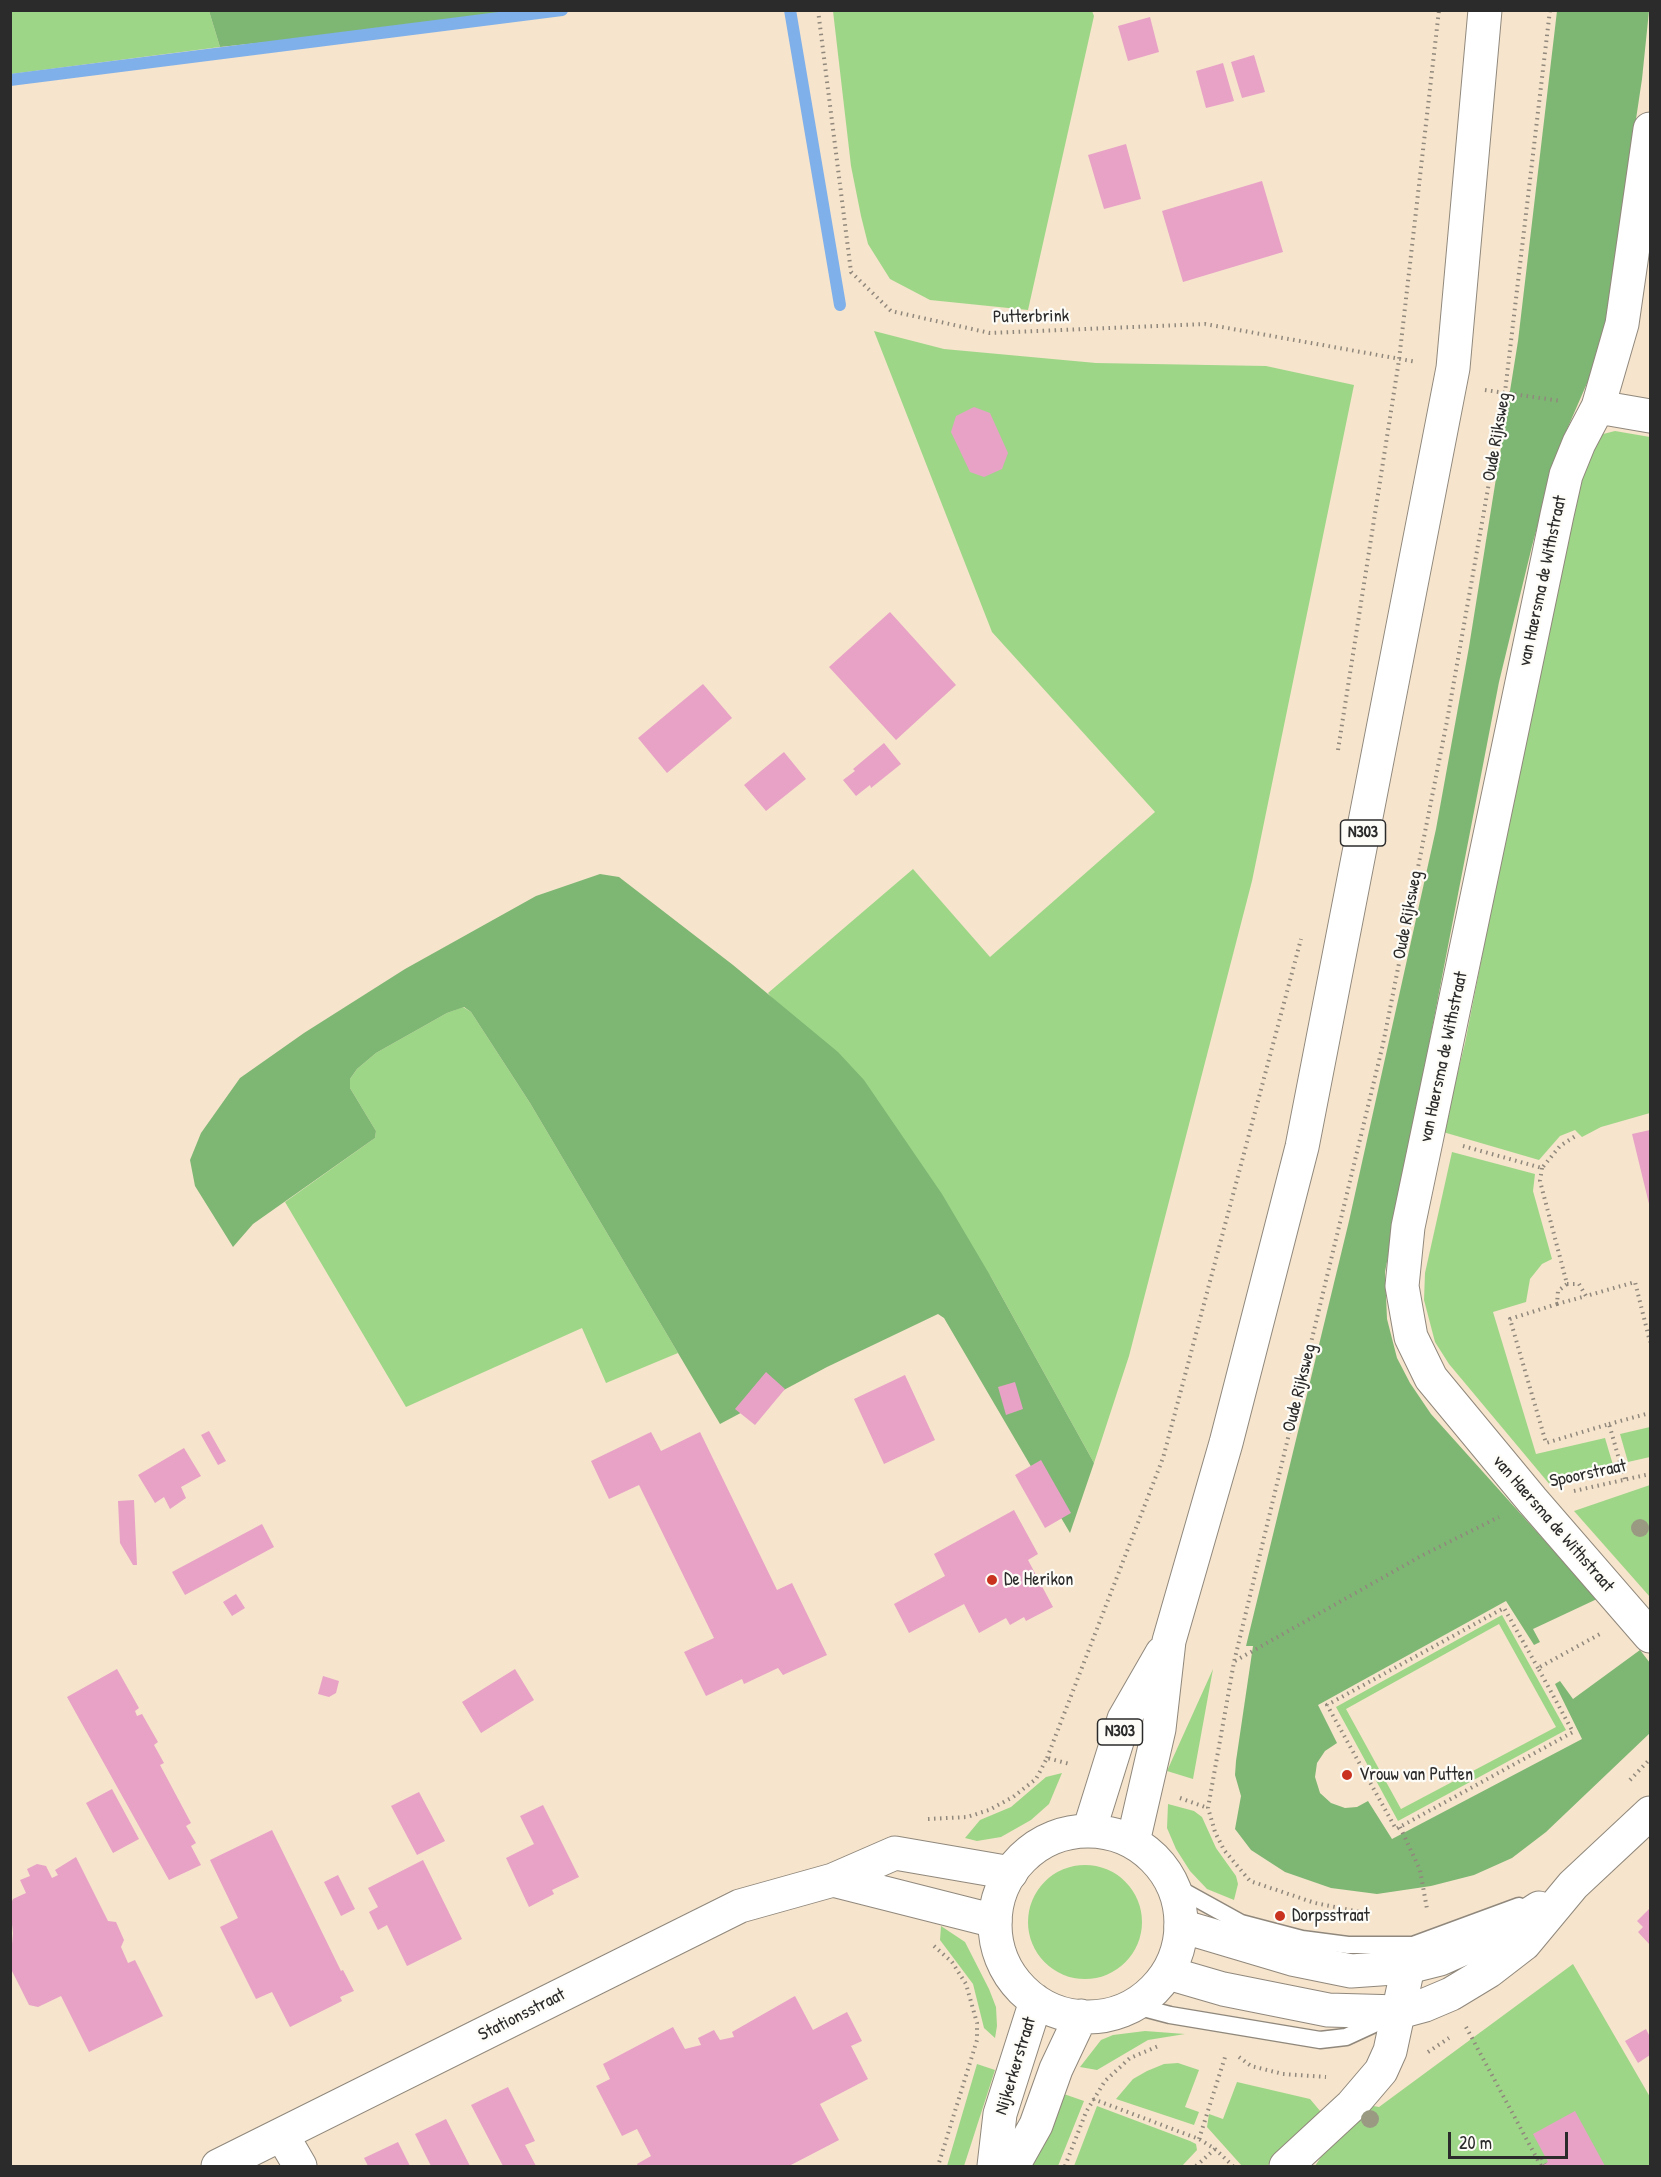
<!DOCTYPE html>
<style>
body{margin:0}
#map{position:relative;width:1661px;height:2177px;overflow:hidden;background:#f6e4cc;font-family:"Patrick Hand",sans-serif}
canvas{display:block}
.frame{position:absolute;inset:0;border:12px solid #2b2b2b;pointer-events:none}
.scale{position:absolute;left:1448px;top:2132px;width:120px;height:27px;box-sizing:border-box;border:3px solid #2b2b2b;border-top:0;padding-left:8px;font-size:18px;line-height:21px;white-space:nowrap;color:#2b2b2b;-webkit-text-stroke:4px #fdfcf7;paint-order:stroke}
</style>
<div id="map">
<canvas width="1661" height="2177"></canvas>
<div class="frame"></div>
<div class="scale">20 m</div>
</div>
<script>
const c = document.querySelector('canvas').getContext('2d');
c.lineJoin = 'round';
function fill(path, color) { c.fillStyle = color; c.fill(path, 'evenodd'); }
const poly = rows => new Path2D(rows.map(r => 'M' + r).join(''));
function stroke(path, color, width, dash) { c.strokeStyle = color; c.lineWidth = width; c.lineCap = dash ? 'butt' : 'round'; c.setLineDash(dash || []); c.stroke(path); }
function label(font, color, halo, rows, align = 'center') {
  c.font = font + ' "Patrick Hand",sans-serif'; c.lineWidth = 4.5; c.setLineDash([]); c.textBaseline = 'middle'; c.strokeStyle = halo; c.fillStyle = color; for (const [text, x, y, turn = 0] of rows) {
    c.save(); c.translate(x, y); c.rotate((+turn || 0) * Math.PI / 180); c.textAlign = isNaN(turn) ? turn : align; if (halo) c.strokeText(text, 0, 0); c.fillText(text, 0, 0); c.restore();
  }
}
const green = poly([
 [10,11,209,11,220,47,11,74],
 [833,11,1092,11,1094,16,1028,310,930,300,890,279,868,244,861,216,851,166],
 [874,331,944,349,1096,363,1266,366,1354,385,1252,881,1129,1356,1094,1463,991,1277,768,993,913,869,990,957,1155,812,992,632],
 [1615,431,1650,437,1650,1113,1601,1127,1582,1137,1575,1130,1560,1136,1539,1160,1443,1132,1465,1043,1578,469,1599,435],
 [463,1007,471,1012,530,1103,678,1353,606,1383,582,1328,406,1407,285,1202,375,1138,376,1131,350,1088,350,1079,357,1069,376,1053,447,1013],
 [1452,1152,1535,1174,1533,1191,1552,1259,1542,1264,1530,1279,1526,1302,1493,1312,1536,1454,1605,1438,1613,1465,1551,1486,1449,1364,1435,1342,1424,1300,1425,1273],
 [1650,1427,1650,1457,1628,1462,1620,1434],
 [1650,1485,1650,1597,1574,1511],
 [1502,1615,1566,1730,1398,1821,1336,1707],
 [1499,1624,1556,1727,1401,1809,1346,1709],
 [1213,1669,1193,1779,1167,1771],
 [1062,1773,1049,1804,1031,1820,1001,1837,977,1841,965,1838,980,1820,1011,1807,1046,1777],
 [1168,1804,1194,1811,1202,1817,1216,1848,1236,1876,1238,1884,1234,1900,1207,1889,1190,1871,1176,1849,1167,1828],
 '1028 1922a57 57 0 1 1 114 0a57 57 0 1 1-114 0Z',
 [941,1926,965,1942,989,1989,996,2007,997,2026,995,2038,984,2028,973,1984,940,1940],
 [1573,1964,1650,2097,1650,2166,1315,2166,1328,2146,1368,2105,1379,2107],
 [1145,2031,1185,2034,1148,2040,1097,2070,1080,2067,1101,2040,1113,2035],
 [1178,2063,1199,2070,1185,2107,1199,2112,1194,2125,1116,2099,1133,2079,1147,2071,1164,2064],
 [977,2064,995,2070,964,2166,947,2166],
 [1237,2082,1310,2099,1321,2112,1267,2166,1242,2166,1207,2127,1209,2114,1223,2119],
 [1061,2093,1084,2101,1058,2166,1032,2166],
 [1097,2106,1190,2141,1196,2144,1197,2150,1182,2166,1074,2166]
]);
const forest = poly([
 [209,11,209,10,559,11,220,47],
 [1557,11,1649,11,1642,79,1605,327,1591,374,1558,450,1532,546,1499,682,1385,1272,1387,1319,1397,1358,1410,1383,1431,1414,1597,1599,1533,1629,1540,1642,1534,1645,1506,1601,1318,1705,1337,1743,1325,1751,1317,1763,1315,1777,1320,1793,1331,1803,1345,1808,1357,1807,1368,1801,1392,1839,1582,1739,1555,1684,1560,1681,1573,1699,1640,1650,1650,1663,1650,1733,1546,1832,1512,1858,1474,1875,1431,1886,1377,1894,1331,1888,1285,1872,1251,1850,1235,1829,1241,1796,1235,1775,1236,1761,1253,1646,1246,1646,1349,1221,1436,829,1469,647,1518,341],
 [600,874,619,877,733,965,838,1052,864,1080,942,1194,991,1277,1094,1463,1070,1533,944,1318,938,1314,827,1367,720,1424,530,1103,471,1012,464,1007,447,1013,376,1053,357,1069,350,1079,350,1088,376,1131,375,1138,253,1224,233,1247,195,1186,190,1160,201,1133,240,1078,304,1033,405,969,536,896]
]);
const stream = poly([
 [790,10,840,305],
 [10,80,562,10]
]);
const building = poly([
 [1150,17,1159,52,1128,61,1118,26],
 [1254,55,1265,92,1242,98,1231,62],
 [1223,63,1234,101,1206,108,1196,71],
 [1126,144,1141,199,1104,209,1088,155],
 [1262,181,1283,252,1183,282,1162,211],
 [974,407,990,413,1008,453,1002,469,984,477,970,472,951,432,956,416],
 [890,612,956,685,896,740,829,667],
 [703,684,732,718,667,773,638,738],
 [884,743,901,764,871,788,870,785,856,796,843,780,855,771,853,769],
 [784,752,806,779,766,811,744,785],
 [1650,1130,1650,1208,1632,1134],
 [766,1372,785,1389,755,1425,735,1409],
 [905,1375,935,1440,884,1464,854,1399],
 [1015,1382,1023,1409,1006,1415,998,1387],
 [209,1431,226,1461,218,1465,201,1435],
 [651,1432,661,1451,700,1432,777,1590,792,1583,827,1655,783,1675,778,1668,744,1684,742,1679,706,1696,684,1652,714,1638,639,1485,609,1499,591,1461],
 [184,1448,201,1476,181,1487,186,1498,170,1509,164,1497,155,1503,138,1475],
 [1041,1460,1071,1513,1045,1528,1015,1475],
 [134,1500,137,1565,133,1565,120,1543,118,1501],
 [1014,1510,1038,1554,1028,1560,1053,1607,1026,1621,1024,1617,1010,1625,1006,1618,979,1633,964,1604,909,1633,894,1604,945,1576,934,1554],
 [262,1524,274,1547,185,1595,172,1572],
 [236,1594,245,1608,232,1616,223,1602],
 [117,1669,139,1708,135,1711,137,1716,142,1714,158,1742,154,1745,164,1763,160,1765,191,1823,186,1826,196,1843,191,1846,201,1865,169,1880,67,1697],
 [515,1669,534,1700,481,1733,462,1702],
 [323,1676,339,1681,336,1693,329,1697,318,1694],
 [112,1789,139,1839,113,1853,86,1803],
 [419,1792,445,1841,417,1855,391,1806],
 [543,1805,579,1877,552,1890,554,1894,529,1907,506,1858,534,1844,520,1816],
 [272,1830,341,1971,343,1970,354,1991,340,1997,342,2001,290,2027,272,1992,256,1999,220,1927,238,1918,210,1860],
 [76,1857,108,1921,116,1922,124,1940,121,1947,128,1963,135,1960,163,2016,89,2052,61,1996,38,2007,29,2005,10,1967,13,1933,10,1906,13,1899,26,1893,20,1880,30,1876,27,1869,37,1864,46,1866,52,1878,58,1875,55,1870],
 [423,1860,462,1939,407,1966,387,1925,378,1930,369,1912,378,1907,368,1888],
 [338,1875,355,1909,341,1916,324,1882],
 [1650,1908,1650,1945,1638,1932,1643,1927,1637,1921],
 [795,1996,813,2030,847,2012,862,2041,851,2046,868,2079,820,2104,839,2140,789,2166,638,2166,637,2164,651,2156,637,2129,622,2136,596,2086,610,2079,603,2064,673,2027,685,2049,701,2045,698,2038,714,2030,720,2040,734,2037,732,2032],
 [1646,2029,1650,2037,1650,2055,1638,2063,1625,2041],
 [508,2087,535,2141,525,2145,536,2166,503,2166,471,2105],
 [1575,2111,1605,2166,1540,2166,1548,2162,1533,2134],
 [446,2119,470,2166,431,2166,415,2134],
 [398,2142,410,2166,368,2166,364,2158]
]);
const path = poly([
 [818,10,851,272,891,311,990,333,1205,324,1417,362],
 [1485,390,1561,401],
 [1338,750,1399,360,1439,10],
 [1463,1146,1542,1168,1560,1146,1577,1135],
 [1542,1168,1540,1181,1567,1284,1558,1291,1557,1304,1510,1319,1546,1443,1609,1424,1625,1480],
 [1567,1284,1579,1284,1586,1296,1635,1282,1650,1342],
 [1557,1304,1586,1296],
 [1609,1424,1650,1413],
 [1574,1491,1650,1474],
 [1235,1661,1421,1556,1499,1517],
 [1538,1668,1504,1608,1327,1705,1396,1829,1573,1732,1538,1668,1600,1634],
 [1047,1758,1163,1458,1301,939],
 [1630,1780,1650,1759],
 [1180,1798,1208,1808],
 [928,1819,967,1817,989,1810,1013,1797,1036,1779,1047,1758,1070,1764],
 [1400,1827,1420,1870,1427,1909],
 [1370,1914,1315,1903,1250,1881,1224,1850,1215,1832,1208,1808,1234,1662,1383,1044,1447,721,1505,392,1550,10],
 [934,1946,952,1962,966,1984,977,2023,977,2040,938,2166],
 [1466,2027,1541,2166],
 [1428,2052,1449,2038],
 [1239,2057,1251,2066,1283,2074,1326,2077],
 [1093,2099,1199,2139,1215,2149,1233,2166],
 [1199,2139,1226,2054],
 [1537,2159,1541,2157,1545,2164],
 [1065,2166,1086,2112,1105,2081,1130,2058,1161,2045],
 [1196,2166,1215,2149]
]);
const service = poly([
 [1174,1886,1241,1923,1302,1939,1348,1945,1413,1945,1519,1906],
 [1132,2005,1170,2015,1320,2040,1346,2037,1385,2019]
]);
const minor = poly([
 [1650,129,1622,324,1598,407,1579,443,1566,475,1557,515,1408,1227,1402,1286,1411,1337,1431,1378,1532,1500,1650,1636],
 [1598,407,1650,416],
 [282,2135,300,2166],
 [1286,2166,1352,2105,1381,2071,1390,2051,1408,1967]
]);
const tertiary = poly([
 [833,1880,995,1921],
 [1181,1926,1292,1959,1351,1971,1408,1967,1440,1959,1505,1930,1539,1908],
 [1168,1973,1223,1989,1328,2010,1399,2012,1425,2005,1451,1994,1489,1971,1524,1944,1573,1885,1650,1813],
 [218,2166,740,1906,833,1880,895,1853,1011,1873]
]);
const primary = poly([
 [1089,1831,1124,1719,1162,1653],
 '995 1924a93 93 0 1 1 186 0a93 93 0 1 1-186 0Z',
 [1133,1842,1159,1729,1169,1641,1226,1443,1302,1147,1453,368,1485,10],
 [994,2166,1000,2114,1036,2001],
 [1013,2166,1036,2125,1056,2069,1081,2016]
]);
const trees = [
 [1640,1528],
 [1370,2119]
];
const markers = [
 [992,1580,6,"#c8321e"],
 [1347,1775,6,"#c8321e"],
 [1280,1916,6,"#c8321e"]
];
const shields = [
 [1363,833,45],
 [1120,1732,45]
];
const shieldNames = [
 ["N303",1363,833],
 ["N303",1120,1732]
];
const streetNames = [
 ["Putterbrink",1031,317,-1],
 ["Oude Rijksweg",1497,437,-80],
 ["van Haersma de Withstraat",1543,581,-78],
 ["Oude Rijksweg",1408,915,-79],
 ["van Haersma de Withstraat",1444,1057,-78],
 ["Oude Rijksweg",1300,1388,-76],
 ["Spoorstraat",1588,1474,-12],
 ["van Haersma de Withstraat",1553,1524,49],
 ["Stationsstraat",522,2015,-27],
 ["Nijkerkerstraat",1016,2066,-73]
];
const poiNames = [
 ["De Herikon",1004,1580],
 ["Vrouw van Putten",1359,1775],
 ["Dorpsstraat",1292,1916]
];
fill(green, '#9ed688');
fill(forest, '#7eb774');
stroke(stream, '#7fb0ea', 12);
fill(building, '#e7a2c6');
stroke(service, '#90887c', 19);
stroke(minor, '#90887c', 35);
stroke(tertiary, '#90887c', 35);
stroke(primary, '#90887c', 35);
stroke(path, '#90887c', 4, [1.5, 4.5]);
stroke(service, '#fff', 16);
stroke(minor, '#fff', 33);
stroke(tertiary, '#fff', 33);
stroke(primary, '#fff', 33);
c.fillStyle = '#9a9a83';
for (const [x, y] of trees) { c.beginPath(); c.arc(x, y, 9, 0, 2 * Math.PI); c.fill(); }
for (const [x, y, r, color] of markers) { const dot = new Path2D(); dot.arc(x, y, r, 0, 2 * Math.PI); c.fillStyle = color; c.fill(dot); stroke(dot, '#fdfcf7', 2); }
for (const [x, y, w] of shields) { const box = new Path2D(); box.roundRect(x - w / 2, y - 13, w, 26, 4.5); c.fillStyle = '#fdfcf7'; c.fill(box); stroke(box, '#2b2b2b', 1.5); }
label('bold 16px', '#2b2b2b', null, shieldNames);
label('18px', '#2b2b2b', '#fdfcf7', streetNames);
label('18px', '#2b2b2b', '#fdfcf7', poiNames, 'left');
</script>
